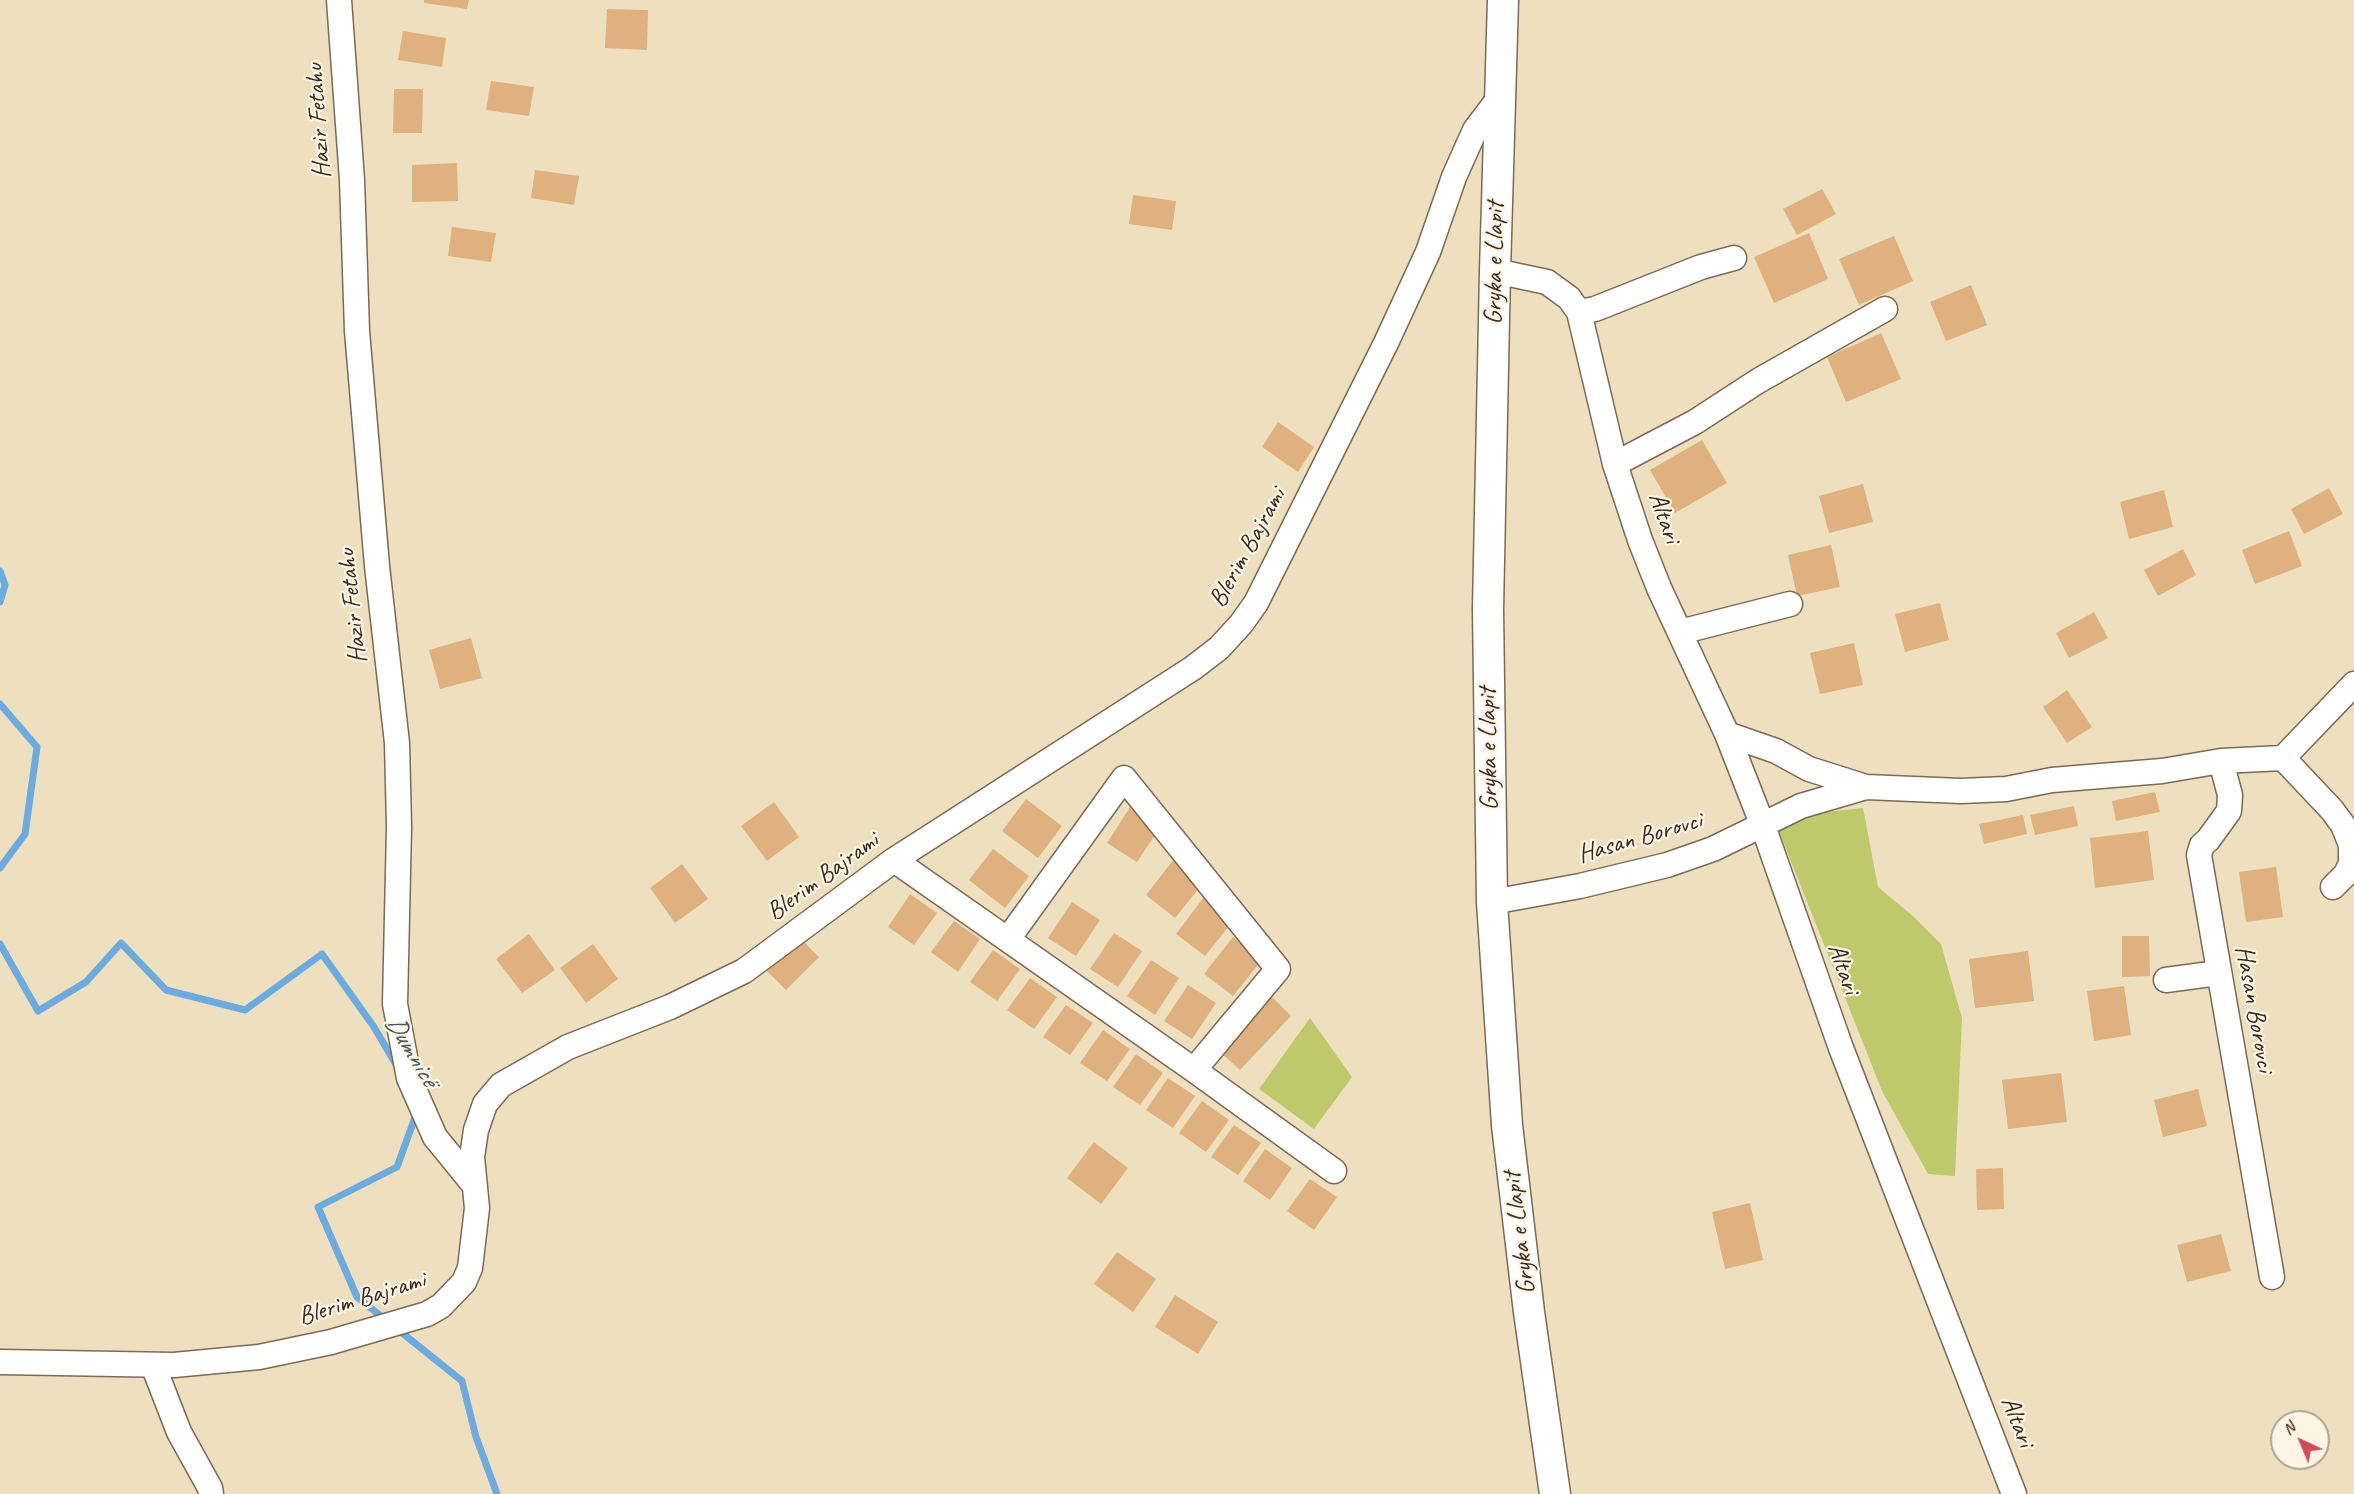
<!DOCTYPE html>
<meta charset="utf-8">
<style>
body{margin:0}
#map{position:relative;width:2354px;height:1494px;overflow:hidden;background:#eee0be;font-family:Caveat,sans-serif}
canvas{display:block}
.north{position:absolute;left:2270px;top:1410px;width:60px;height:60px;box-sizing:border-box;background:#fcf5e5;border:2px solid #afa495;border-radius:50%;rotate:316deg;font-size:16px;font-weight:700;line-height:24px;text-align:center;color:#3b2a1e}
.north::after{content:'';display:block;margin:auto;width:21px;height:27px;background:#d1495b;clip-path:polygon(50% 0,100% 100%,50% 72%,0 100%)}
</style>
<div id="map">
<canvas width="2354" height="1494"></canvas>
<div class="north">N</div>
</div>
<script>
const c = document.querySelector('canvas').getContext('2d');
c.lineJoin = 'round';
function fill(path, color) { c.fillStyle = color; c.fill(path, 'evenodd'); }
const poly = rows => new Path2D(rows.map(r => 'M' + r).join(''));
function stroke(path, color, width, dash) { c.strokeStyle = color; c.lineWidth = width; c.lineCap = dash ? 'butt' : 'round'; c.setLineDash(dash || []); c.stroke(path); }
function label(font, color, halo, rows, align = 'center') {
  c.font = font + ' Caveat,sans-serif'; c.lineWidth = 4.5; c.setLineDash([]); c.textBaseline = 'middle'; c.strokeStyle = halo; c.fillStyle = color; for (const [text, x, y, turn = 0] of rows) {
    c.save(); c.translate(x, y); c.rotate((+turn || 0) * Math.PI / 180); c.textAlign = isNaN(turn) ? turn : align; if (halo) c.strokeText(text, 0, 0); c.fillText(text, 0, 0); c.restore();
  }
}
const green = poly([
 [1863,808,1878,887,1914,917,1941,944,1962,1018,1955,1176,1928,1174,1882,1091,1779,831,1816,813],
 [1310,1018,1352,1077,1314,1129,1259,1089]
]);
const stream = poly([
 [0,571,5,585,0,602],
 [0,704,37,747,25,834,0,868],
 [0,944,38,1011,86,982,121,943,166,990,245,1010,322,954,374,1027,398,1068],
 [387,1321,357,1297,318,1207,397,1167,417,1112],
 [396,1328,462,1381,476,1437,497,1494]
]);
const building = poly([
 [424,0,469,0,467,9,424,3],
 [607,9,648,10,647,50,605,48],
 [403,31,446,38,442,67,398,60],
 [491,81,534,87,529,116,486,110],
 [394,89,423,89,422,133,393,133],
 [457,163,458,201,412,202,412,165],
 [535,170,579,176,574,205,531,198],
 [1822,189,1836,214,1797,235,1783,209],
 [1133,195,1176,201,1172,230,1129,224],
 [452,227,496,233,491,262,448,256],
 [1809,233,1828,279,1774,303,1754,257],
 [1894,236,1913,281,1859,305,1839,259],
 [1971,285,1987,325,1946,341,1930,302],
 [1881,333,1901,379,1846,402,1827,357],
 [1278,422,1314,447,1298,472,1262,447],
 [1702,440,1727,483,1675,513,1650,470],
 [1863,484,1873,522,1829,533,1819,496],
 [2329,488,2343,514,2304,534,2291,509],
 [2164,490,2173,527,2129,539,2120,502],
 [2289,531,2302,566,2255,584,2242,550],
 [1831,545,1840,587,1797,596,1788,555],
 [2183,549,2196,575,2158,596,2144,570],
 [1940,603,1949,640,1905,652,1895,614],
 [2094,612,2108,638,2069,658,2056,633],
 [471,638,482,678,440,689,429,650],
 [1854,643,1863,685,1820,694,1810,653],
 [2067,690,2092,727,2067,743,2043,707],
 [2155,792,2160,812,2116,821,2112,801],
 [1026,799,1062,826,1038,858,1002,831],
 [774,802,799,837,767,861,741,826],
 [1132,804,1147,814,1142,822,1157,832,1137,862,1107,843],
 [2074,806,2078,826,2035,835,2030,815],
 [2023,815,2027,834,1984,844,1979,824],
 [2148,831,2154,880,2095,888,2090,838],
 [993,849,1029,876,1005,908,969,880],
 [1174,859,1204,882,1175,918,1146,895],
 [682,864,708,899,675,923,650,888],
 [2276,867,2283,917,2246,922,2239,872],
 [910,894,937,913,914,945,888,927],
 [1204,897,1234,920,1205,956,1176,934],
 [1072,902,1100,920,1076,956,1048,938],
 [954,921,980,939,958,972,931,952],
 [1114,933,1142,951,1118,987,1090,969],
 [529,934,555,970,522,993,496,959],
 [798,936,819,957,786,990,765,969],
 [2122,936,2149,936,2150,976,2122,977],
 [1233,937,1262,960,1233,996,1204,974],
 [593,944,618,979,586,1003,560,968],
 [993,950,1020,969,997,1001,970,982],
 [2028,951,2034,1001,1975,1008,1969,959],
 [1151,960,1179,978,1155,1015,1127,996],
 [1030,978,1057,997,1034,1029,1007,1010],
 [1188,985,1216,1003,1192,1039,1164,1021],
 [2124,986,2131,1035,2094,1041,2087,991],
 [1270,995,1291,1016,1240,1070,1218,1050],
 [1066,1005,1093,1023,1070,1055,1043,1037],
 [1103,1030,1130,1049,1107,1081,1080,1063],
 [1136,1054,1163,1073,1140,1105,1113,1087],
 [2061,1073,2067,1122,2008,1129,2002,1080],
 [1168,1078,1195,1096,1173,1128,1146,1110],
 [2198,1089,2207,1126,2163,1137,2154,1100],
 [1202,1101,1229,1120,1206,1152,1179,1133],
 [1234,1125,1261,1143,1238,1175,1211,1157],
 [1094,1142,1128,1168,1101,1204,1067,1178],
 [1265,1149,1292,1168,1270,1200,1243,1181],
 [2003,1168,2004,1209,1977,1210,1976,1169],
 [1310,1179,1337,1197,1314,1230,1287,1211],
 [1750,1203,1763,1260,1725,1269,1712,1212],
 [2221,1234,2231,1271,2187,1282,2177,1245],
 [1117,1252,1156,1279,1133,1312,1094,1284],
 [1175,1295,1218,1322,1198,1354,1155,1327]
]);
const minor = poly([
 [339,0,352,180,357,331,377,566,397,743,399,827,395,1004,409,1078,435,1137,475,1186],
 [1495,271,1547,282,1569,298,1579,312,1615,464,1640,540,1659,588,1727,734,1763,826,1841,1048,2014,1494],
 [1579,312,1595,309,1701,267,1734,258],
 [1615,464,1695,422,1758,381,1885,309],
 [1680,632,1790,604],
 [1727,734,1776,751,1809,769,1866,787,1961,791,2006,789,2052,780,2162,771,2221,761,2283,758,2354,684],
 [2283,758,2332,810,2343,825,2351,845,2351,863,2346,874,2333,887],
 [2221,761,2230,795,2229,811,2208,840,2202,845,2199,855,2272,1277],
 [894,860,1194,1070,1334,1171],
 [1492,902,1580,886,1667,865,1713,849,1801,806,1866,787],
 [1008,939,1124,778,1278,969,1194,1070],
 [2166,980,2218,973],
 [0,1362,174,1365,259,1357,331,1342,427,1314,441,1306,464,1282,470,1268,477,1208,472,1157,476,1130,485,1104,501,1085,568,1047,670,1007,744,971,894,860,1193,668,1219,648,1241,624,1256,603,1386,343,1428,252,1454,177,1475,130,1500,97],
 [153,1365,179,1432,210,1488,211,1494]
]);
const major = poly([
 [1503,0,1495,271,1488,609,1492,902,1507,1125,1529,1312,1555,1494]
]);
const streetNames = [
 ["Hazir Fetahu",319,121,-94],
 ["Gryka e Llapit",1495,263,-89],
 ["Altari",1664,518,71],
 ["Blerim Bajrami",1248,548,-61],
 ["Hazir Fetahu",353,606,-96],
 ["Gryka e Llapit",1489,749,-91],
 ["Hasan Borovci",1640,838,-16],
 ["Blerim Bajrami",823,877,-36],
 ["Altari",1843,969,71],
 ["Hasan Borovci",2254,1009,80],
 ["Gryka e Llapit",1520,1233,-97],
 ["Blerim Bajrami",362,1299,-17],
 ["Altari",2017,1422,69]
];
const waterNames = [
 ["Dumnicë",411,1051,59]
];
fill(green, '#bdc96b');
stroke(stream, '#6cabdf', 7);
fill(building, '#deb17e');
stroke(minor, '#7a6a56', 27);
stroke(major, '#7a6a56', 33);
stroke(minor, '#fff', 24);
stroke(major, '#fff', 30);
label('26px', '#3b2a1e', '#fcf5e5', streetNames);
label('italic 27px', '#4c5762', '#fcf5e5', waterNames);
</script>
